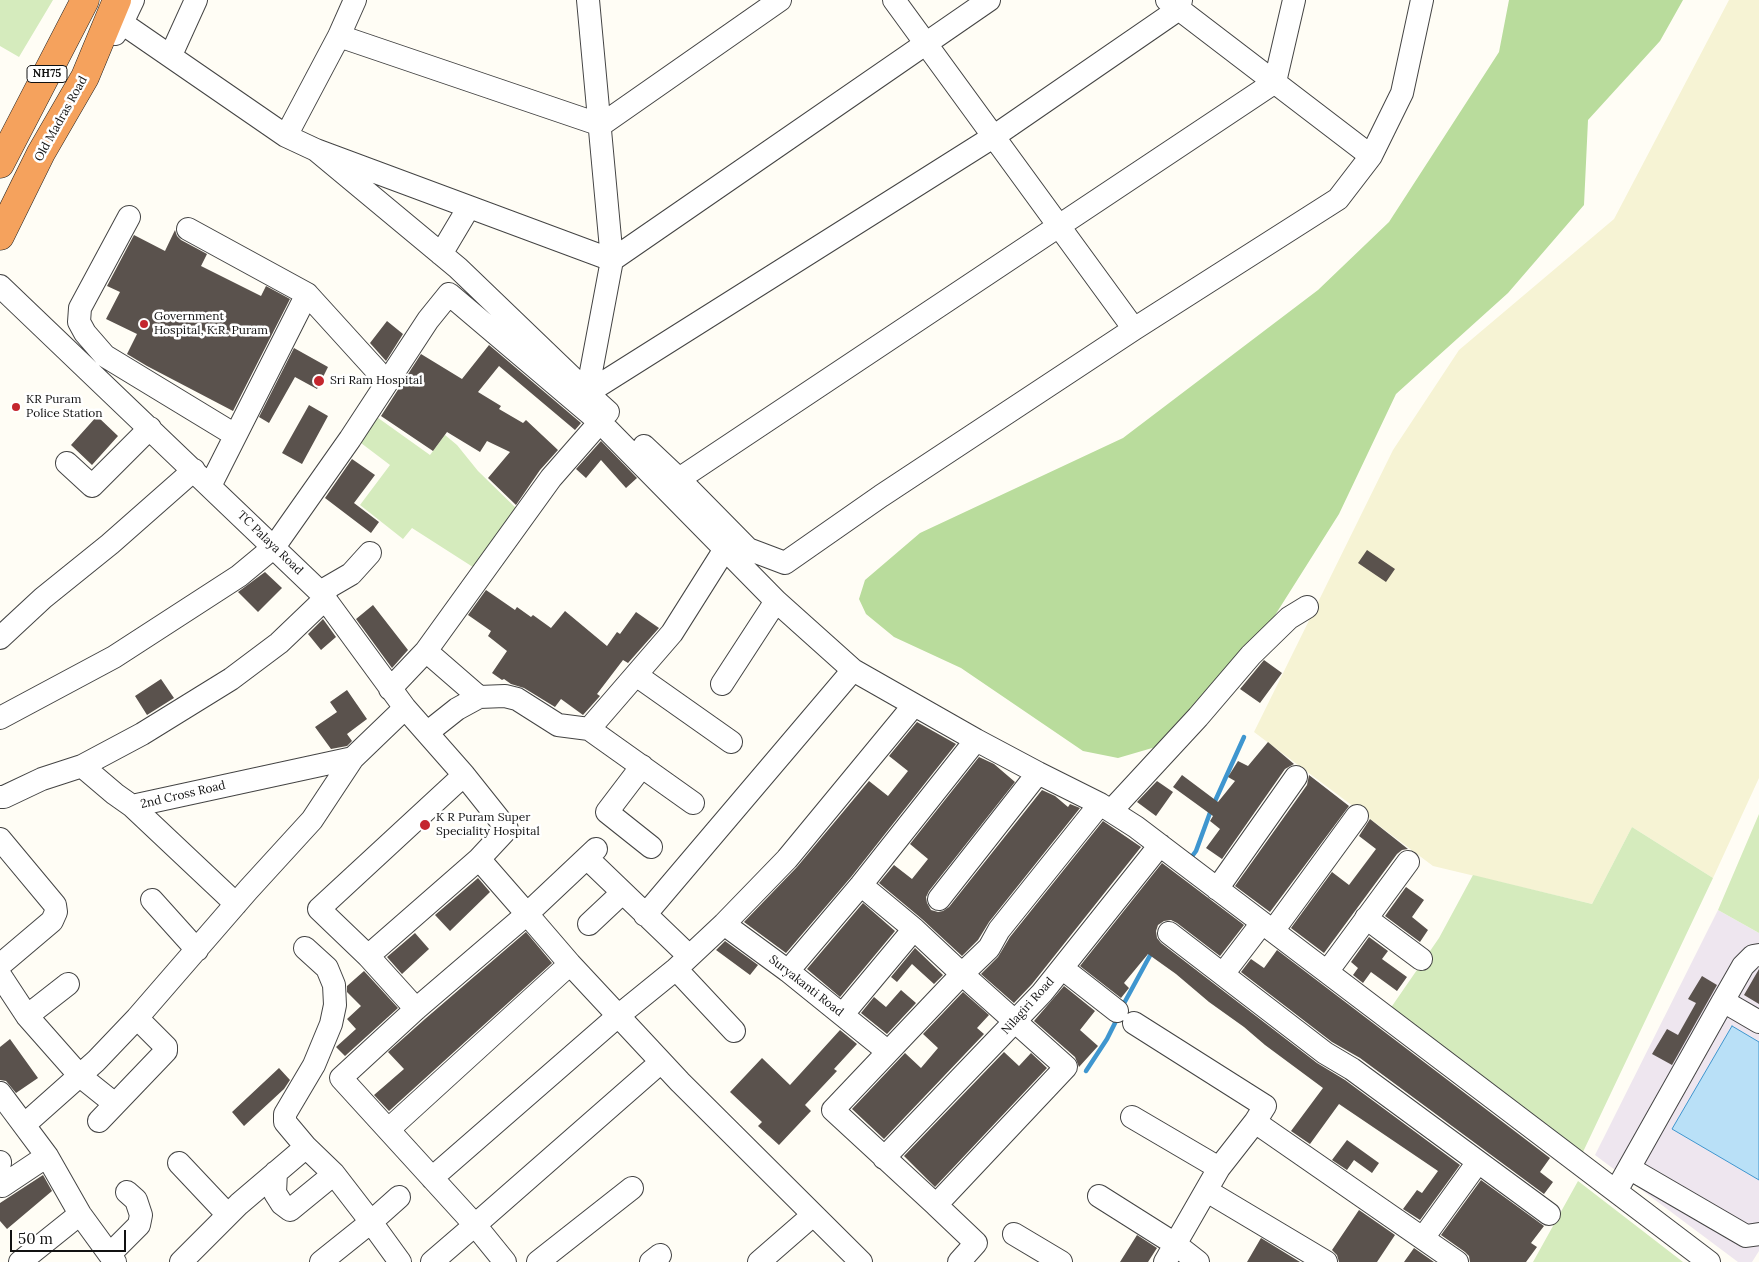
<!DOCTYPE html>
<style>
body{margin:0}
#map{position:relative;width:1759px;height:1262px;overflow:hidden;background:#fffdf5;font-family:Lora,serif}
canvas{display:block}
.scale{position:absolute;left:10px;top:1230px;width:116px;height:22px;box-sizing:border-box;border:2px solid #111;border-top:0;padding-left:6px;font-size:15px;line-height:18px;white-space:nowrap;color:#111;-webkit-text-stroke:4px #fff;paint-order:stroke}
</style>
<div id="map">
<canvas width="1759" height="1262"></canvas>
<div class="scale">50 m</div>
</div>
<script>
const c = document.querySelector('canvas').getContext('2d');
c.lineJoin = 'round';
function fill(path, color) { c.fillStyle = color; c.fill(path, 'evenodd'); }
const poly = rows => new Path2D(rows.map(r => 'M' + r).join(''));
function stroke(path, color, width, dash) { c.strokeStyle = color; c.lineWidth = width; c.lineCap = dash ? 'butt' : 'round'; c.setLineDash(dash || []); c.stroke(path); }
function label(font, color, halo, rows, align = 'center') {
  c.font = font + ' Lora,serif'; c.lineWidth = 5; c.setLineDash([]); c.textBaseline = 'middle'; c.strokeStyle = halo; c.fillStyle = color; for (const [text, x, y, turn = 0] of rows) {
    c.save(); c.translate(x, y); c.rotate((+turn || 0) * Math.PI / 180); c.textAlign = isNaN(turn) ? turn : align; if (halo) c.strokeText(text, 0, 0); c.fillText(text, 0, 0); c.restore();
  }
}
const industrial = poly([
 [1718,910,1759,933,1759,1251,1752,1262,1738,1262,1595,1155]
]);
const farmland = poly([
 [1729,0,1759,0,1759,778,1713,878,1632,827,1592,904,1433,866,1254,732,1393,450,1459,350,1614,219]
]);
const green = poly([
 [0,0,53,0,19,57,0,46],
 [374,415,430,455,445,435,457,445,478,471,520,512,476,569,412,528,403,539,360,505,390,465,357,440],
 [1759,814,1759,933,1718,910],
 [1632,827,1713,878,1582,1154,1390,1009,1439,938,1473,875,1592,904],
 [1578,1181,1683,1262,1533,1262]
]);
const forest = poly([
 [1509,0,1683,0,1660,41,1588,120,1584,205,1508,293,1396,394,1339,514,1260,639,1183,739,1118,758,1083,751,961,668,894,637,866,614,859,599,865,580,920,533,1123,438,1318,290,1389,222,1499,52]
]);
const water = poly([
 [1732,1026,1759,1042,1759,1180,1672,1129,1732,1026]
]);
const stream = poly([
 [1190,859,1196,851,1211,810,1244,737],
 [1122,1007,1153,950],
 [1086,1071,1107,1039,1118,1017]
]);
const building = poly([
 [175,230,177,236,181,240,207,254,201,266,261,296,266,286,290,299,233,411,147,366,127,354,137,334,106,319,120,292,107,286,134,235,165,251],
 [387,321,403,334,386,361,370,343],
 [489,345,581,423,575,430,499,366,478,392,501,406,499,409,523,423,526,420,558,450,540,470,516,505,488,478,510,452,487,441,480,452,447,432,433,451,381,416,421,354,462,379],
 [294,348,328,367,317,389,295,377,269,423,259,417],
 [309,405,328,416,302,464,282,453],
 [97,416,118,436,92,465,71,445],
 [601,441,637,478,626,488,601,460,586,478,576,469],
 [352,459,375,475,354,503,379,522,371,533,325,498],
 [1367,550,1395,569,1386,582,1358,563],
 [265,572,282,588,258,612,238,592],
 [486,590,515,610,517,607,531,617,533,615,551,628,565,611,607,646,617,632,620,634,636,612,659,628,628,663,623,660,597,694,600,696,583,715,561,699,555,707,524,688,511,684,504,679,502,680,492,673,507,651,488,636,491,631,468,615],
 [373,605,408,650,392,668,356,619],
 [323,619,336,637,321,650,308,634],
 [1264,660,1282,673,1260,703,1240,689],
 [161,679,174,698,147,715,135,696],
 [347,690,367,719,347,734,352,741,347,746,331,749,315,727,337,712,330,702],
 [917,722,956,744,851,877,786,953,744,922,797,867,869,781,888,796,908,771,889,756],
 [1268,742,1294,764,1285,769,1222,859,1206,848,1220,829,1210,821,1213,816,1173,787,1182,775,1218,802,1235,781,1228,777,1238,761,1248,766],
 [979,757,994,764,1015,782,929,891,926,897,927,903,931,910,938,912,943,911,949,907,1042,790,1055,796,1068,807,1070,804,1080,808,989,922,978,940,962,956,922,919,879,883,894,865,912,879,928,859,910,844],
 [1309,775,1349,806,1270,912,1235,886,1307,785],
 [1157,781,1173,792,1156,816,1137,802],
 [1370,819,1408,849,1402,850,1397,854,1324,953,1291,928,1332,872,1349,885,1376,849,1359,836],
 [1103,821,1141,847,1032,984,1014,1003,981,974,998,957,1010,937],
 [1162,863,1244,925,1220,956,1177,923,1171,920,1164,921,1158,925,1156,931,1157,938,1161,943,1317,1063,1345,1080,1460,1165,1420,1220,1403,1209,1417,1190,1422,1193,1438,1171,1339,1104,1310,1144,1291,1131,1323,1088,1265,1045,1244,1027,1209,1002,1176,974,1148,954,1124,983,1129,988,1121,998,1080,966],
 [478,878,490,892,450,931,435,915],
 [1406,887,1424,900,1412,917,1428,930,1420,942,1385,916],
 [863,903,895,931,840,997,807,969],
 [526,932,552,963,389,1111,374,1095,404,1069,388,1052,425,1019],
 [415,933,429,949,402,974,387,957],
 [1369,937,1388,951,1382,959,1407,977,1397,991,1371,972,1363,983,1353,975,1358,968,1351,962],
 [725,941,758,965,750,975,716,950],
 [915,948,943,975,934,984,912,964,897,982,891,977],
 [1277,950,1550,1158,1540,1172,1553,1182,1544,1194,1360,1058,1332,1042,1241,972,1251,959,1264,968],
 [1759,969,1759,1004,1744,995],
 [364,971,398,1008,345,1056,336,1047,356,1029,347,1019,361,1006,347,992,347,986],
 [1702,976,1717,985,1672,1065,1652,1054,1667,1029,1678,1035,1696,1003,1688,999],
 [1064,986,1095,1011,1080,1030,1098,1046,1079,1067,1075,1057,1034,1021],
 [901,990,916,1003,887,1034,861,1013,874,997,886,1007],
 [963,992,989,1015,977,1028,984,1034,884,1139,852,1109,905,1053,921,1068,938,1048,923,1034],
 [840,1030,857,1044,834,1069,837,1071,805,1105,811,1111,779,1145,758,1126,762,1122,730,1092,762,1058,790,1085],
 [10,1039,38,1078,16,1093,6,1081,0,1080,0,1047],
 [1004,1052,1019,1066,1031,1053,1047,1068,935,1187,904,1156],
 [279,1068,290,1080,284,1089,244,1126,232,1112],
 [1347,1140,1379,1163,1372,1173,1354,1160,1347,1170,1332,1160],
 [43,1175,52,1191,7,1229,0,1221,0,1203],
 [1481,1180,1544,1226,1531,1243,1537,1247,1526,1262,1470,1262,1469,1256,1465,1252,1441,1235],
 [1359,1210,1395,1235,1377,1262,1339,1262,1337,1255,1332,1250],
 [1137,1235,1157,1248,1148,1262,1120,1262],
 [1261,1238,1300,1262,1247,1262],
 [1414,1248,1434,1262,1404,1262]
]);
const minor = poly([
 [894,0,1134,329],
 [1167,0,1371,156],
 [122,23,286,136,316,150,458,268,586,391],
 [115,34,122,23,133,0],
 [339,36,601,125,780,0],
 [171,55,196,0],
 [286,136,339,36,355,0],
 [316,150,612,260,989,0],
 [129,217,80,308,79,322,85,333,105,356,235,435],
 [188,229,307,294,377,371],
 [441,254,469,207],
 [0,286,320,592,405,708,464,775,507,829,479,859,527,914,416,1009,341,1078,475,1225,432,1262],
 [587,393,612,260,588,0],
 [608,412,587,393,993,137,1179,9,1181,0],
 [644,446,679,479,748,549,785,563,881,496,1134,329,1338,199,1371,156,1402,93,1422,0],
 [67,463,92,486,150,428],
 [679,479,1275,82,1294,0],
 [210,486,307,294],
 [320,592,351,574,370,553],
 [0,638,43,598,110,544,194,470],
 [426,651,479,697],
 [636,675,731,742],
 [722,684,776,601],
 [390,689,426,651,551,478,600,422],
 [0,718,114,657,239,576,274,547,350,439,428,320,449,294,600,422,776,601,853,670,976,740,1038,773,1100,804,1136,827,1709,1262],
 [589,729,693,803],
 [428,732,457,709,479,697,505,696,517,699,558,725,589,729,672,633,725,549],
 [82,766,142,734,231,679,279,643,326,598],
 [642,766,607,812,651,847],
 [0,797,4,797,42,779,82,766,115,794,132,806,353,758],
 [132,806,236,904],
 [1111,811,1198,717,1251,655,1289,618,1307,607],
 [0,839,55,905,56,912,52,921,0,965],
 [596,849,527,914,570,964,680,1082,861,1262],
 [587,858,689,956],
 [1217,889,1296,777],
 [939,899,1038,773],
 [152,900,197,950],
 [645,915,853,670],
 [1366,918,1421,959],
 [589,924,622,893],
 [724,924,788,971,887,1051],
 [914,929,962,974,1066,1067,936,1205,833,1110,962,974,989,948,999,930,1100,804],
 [1273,931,1357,816],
 [1169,933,1325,1053,1352,1069,1549,1214],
 [305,948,327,968,334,985,335,1005,331,1024,314,1065,285,1114,285,1122,306,1147],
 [368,956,479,859],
 [1062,968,1117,1011],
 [676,969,734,1031],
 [788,971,861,885,976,740],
 [1327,972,1408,862],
 [1223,974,1262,923],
 [0,975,27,1016,80,1076,115,1104],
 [1723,1001,1743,966,1753,956,1759,955],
 [416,1009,368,956,319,909,464,775],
 [843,1014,914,929,861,885],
 [27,1016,68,984],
 [1134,1023,1265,1106,1255,1122],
 [0,1093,47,1156,80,1214,115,1262],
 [1132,1117,1219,1168],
 [99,1121,166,1051,166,1047,137,1018],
 [24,1125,96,1061,137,1018,248,890,312,820,353,758,405,708],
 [389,1129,570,964],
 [884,1158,1042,993,1160,845],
 [0,1163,0,1162],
 [179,1163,228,1215],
 [1629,1168,1746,1236,1759,1234],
 [276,1172,275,1193,282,1204,290,1210,334,1174],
 [432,1178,618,1016,676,969,724,924,787,859,914,705],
 [1620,1184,1723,1001,1759,1022],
 [2,1186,47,1156],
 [1207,1191,1326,1262],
 [1099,1196,1175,1244,1198,1262],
 [936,1205,976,1243,959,1262],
 [1014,1234,1061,1262],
 [1423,1238,1478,1162],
 [110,1254,139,1225,141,1215,136,1200,127,1192],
 [20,1262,80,1214],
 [181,1262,239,1204,306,1147,334,1174,371,1222,400,1262],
 [321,1262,371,1222,399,1197],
 [505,1262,475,1225,661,1062],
 [538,1262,632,1188],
 [651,1262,660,1255],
 [759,1262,813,1215],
 [1165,1262,1219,1168,1255,1122,1457,1262]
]);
const highway = poly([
 [0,164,85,0],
 [0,236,41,153,85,77,117,0]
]);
const markers = [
 [144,324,5,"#c4262e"],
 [319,381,6,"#c4262e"],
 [16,407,5,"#c4262e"],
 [425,825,6,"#c4262e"]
];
const shields = [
 [47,74,40]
];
const shieldNames = [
 ["NH75",47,74]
];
const streetNames = [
 ["Old Madras Road",61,119,-61],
 ["TC Palaya Road",270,543,44],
 ["2nd Cross Road",183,795,-13],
 ["Suryakanti Road",806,986,38],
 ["Nilagiri Road",1028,1006,-48]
];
const poiNames = [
 ["Government",154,317],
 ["Hospital, K.R. Puram",154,331],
 ["Sri Ram Hospital",330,381],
 ["KR Puram",26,400],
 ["Police Station",26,414],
 ["K R Puram Super",436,818],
 ["Speciality Hospital",436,832]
];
fill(industrial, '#eee6ef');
fill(farmland, '#f6f3d4');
fill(green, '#d5ebbd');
fill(forest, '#b9dc9c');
fill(water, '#b9e0f7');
stroke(water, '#3f96cf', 1);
stroke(stream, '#3f96cf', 4.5);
fill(building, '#5a524d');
stroke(minor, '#444', 24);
stroke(highway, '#222', 29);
stroke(minor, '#fff', 22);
stroke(highway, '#f5a25d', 28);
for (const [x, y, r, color] of markers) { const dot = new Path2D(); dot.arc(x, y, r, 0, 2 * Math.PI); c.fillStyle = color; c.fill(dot); stroke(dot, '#fff', 2); }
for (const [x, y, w] of shields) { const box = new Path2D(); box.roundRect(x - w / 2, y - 8.5, w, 17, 4); c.fillStyle = '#fff'; c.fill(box); stroke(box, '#111', 1); }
label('bold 11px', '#111', null, shieldNames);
label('12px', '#111', '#fff', streetNames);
label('12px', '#111', '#fff', poiNames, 'left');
</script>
